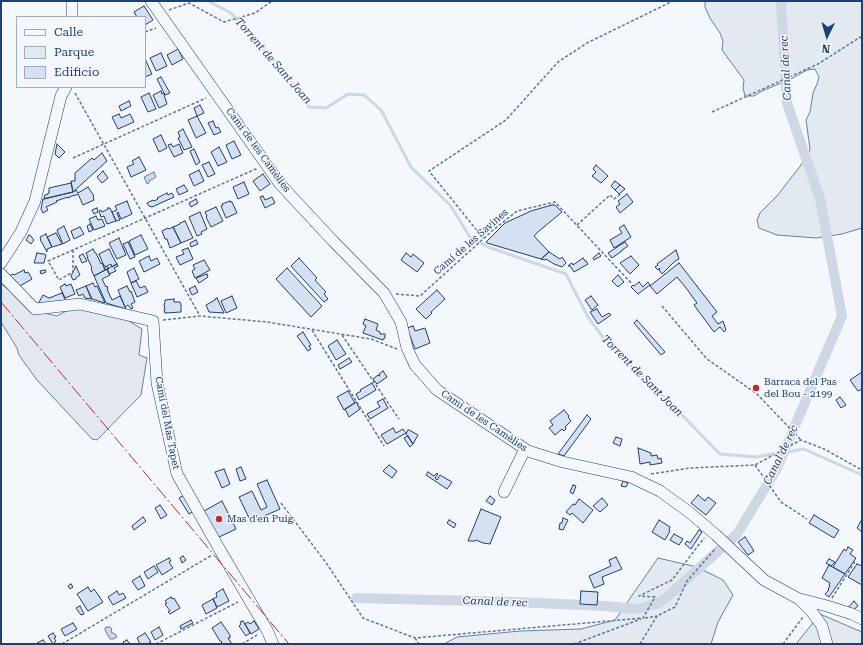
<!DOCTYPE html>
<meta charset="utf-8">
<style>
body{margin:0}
#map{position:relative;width:863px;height:645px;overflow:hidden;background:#f4f7fb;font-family:"Roboto Serif",serif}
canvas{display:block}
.frame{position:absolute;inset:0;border:2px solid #1d3f73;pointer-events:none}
.legend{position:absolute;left:16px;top:16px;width:130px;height:72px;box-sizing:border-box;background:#f4f7fb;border:1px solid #9eadc5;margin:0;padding:5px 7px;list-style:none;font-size:12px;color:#1d3f73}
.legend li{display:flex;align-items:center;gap:8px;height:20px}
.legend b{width:20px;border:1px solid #9eadc5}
.north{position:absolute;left:807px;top:16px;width:40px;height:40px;-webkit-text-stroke:3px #f4f7fb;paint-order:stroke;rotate:185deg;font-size:11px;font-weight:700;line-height:16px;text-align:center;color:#1d3f73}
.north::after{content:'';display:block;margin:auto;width:14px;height:18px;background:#1d3f73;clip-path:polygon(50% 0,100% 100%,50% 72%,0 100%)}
</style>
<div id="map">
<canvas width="863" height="645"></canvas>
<div class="frame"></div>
<ul class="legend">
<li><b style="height:5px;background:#f4f7fb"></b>Calle</li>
<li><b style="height:11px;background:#e3e9f0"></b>Parque</li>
<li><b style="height:11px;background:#d5e0f0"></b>Edificio</li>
</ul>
<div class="north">N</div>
</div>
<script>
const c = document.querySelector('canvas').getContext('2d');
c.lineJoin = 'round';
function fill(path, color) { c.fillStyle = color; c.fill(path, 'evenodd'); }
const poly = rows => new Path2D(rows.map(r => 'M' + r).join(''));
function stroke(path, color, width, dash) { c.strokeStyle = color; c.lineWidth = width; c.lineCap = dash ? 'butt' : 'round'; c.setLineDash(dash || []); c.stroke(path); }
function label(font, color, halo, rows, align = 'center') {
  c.font = font + ' "Roboto Serif",serif'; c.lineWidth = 3; c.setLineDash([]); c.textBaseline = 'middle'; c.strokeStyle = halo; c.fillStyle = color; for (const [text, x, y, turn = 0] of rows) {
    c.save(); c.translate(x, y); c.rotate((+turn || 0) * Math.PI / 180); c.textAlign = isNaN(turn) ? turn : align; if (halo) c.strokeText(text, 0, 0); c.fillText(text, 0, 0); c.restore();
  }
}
const green = poly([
 [705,1,862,1,862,228,842,234,816,238,777,235,759,228,757,220,760,213,777,196,801,165,806,157,810,149,806,120,810,112,813,93,817,84,819,77,815,69,807,70,791,79,762,91,754,96,745,96,743,88,744,80,722,50,723,41,720,33,710,18,705,7,705,1],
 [658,558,697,567,723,580,733,595,718,622,711,644,444,644,457,637,520,631,581,629,615,620,658,558],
 [820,614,862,632,862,644,796,644,820,614]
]);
const parking = poly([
 [1,284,8,289,27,309,57,316,74,307,126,319,142,329,139,355,147,358,141,395,97,440,92,439,37,380,19,355,17,348,1,322,1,284]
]);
const water = poly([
 [154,172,156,177,149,181,149,183,147,184,144,177,154,172],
 [107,627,110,627,112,629,111,632,115,634,117,637,113,639,110,639,105,630,105,628,107,627]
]);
const stream = poly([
 [208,1,231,13,283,70,309,107,326,108,348,94,364,95,381,110,411,167,450,205,470,237,488,247,566,274,588,317,605,340,678,411,720,454,756,457,804,449,862,475]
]);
const canal = poly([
 [356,598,513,602,605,606,637,609,659,603,667,597,737,534,776,470,842,316,820,199,787,103,781,4,783,1]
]);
const building = poly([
 [144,6,153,20,145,25,145,17,137,17,134,12,144,6],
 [178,49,183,59,172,65,167,55,178,49],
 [161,53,167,66,156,71,150,58,161,53],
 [146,61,152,74,145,77,145,62,146,61],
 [161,77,170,93,165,95,157,79,161,77],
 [161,91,162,94,164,93,165,95,164,95,167,104,159,108,153,95,161,91],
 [149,93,156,109,148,112,141,97,149,93],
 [129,101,131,106,121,111,119,106,129,101],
 [200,105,204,113,197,116,194,108,200,105],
 [119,114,121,118,130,114,134,122,118,129,112,117,119,114],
 [197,116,206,133,196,138,188,120,197,116],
 [213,121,216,128,218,127,221,132,214,135,208,123,213,121],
 [183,129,192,147,184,150,178,138,180,137,178,132,183,129],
 [161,135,167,148,159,152,153,139,161,135],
 [234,141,241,155,232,159,226,145,234,141],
 [57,144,65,152,59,158,55,154,57,144],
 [171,144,173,147,179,144,183,153,174,157,168,145,171,144],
 [219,147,227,162,218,166,211,152,219,147],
 [194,149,200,162,196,165,190,151,194,149],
 [102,153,107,161,73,192,71,181,75,181,75,173,92,158,94,160,102,153],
 [139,157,146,170,131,177,127,167,134,164,132,161,139,157],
 [209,162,215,174,208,177,202,165,209,162],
 [596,165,608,176,601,183,592,176,596,172,593,169,596,165],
 [199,170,204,181,194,186,189,175,199,170],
 [103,171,108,178,102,183,97,177,103,171],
 [263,174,270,184,260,191,253,181,263,174],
 [615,181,620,185,615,190,611,186,615,181],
 [244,182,249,194,238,199,233,187,244,182],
 [71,183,73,192,44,199,45,195,48,194,48,193,49,193,49,188,71,183],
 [184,185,188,191,179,195,176,189,184,185],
 [620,185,625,189,619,194,615,190,620,185],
 [88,187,94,196,93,197,94,200,83,205,78,194,74,196,74,195,68,198,68,197,56,201,57,202,46,207,48,210,43,213,41,209,43,199,73,192,76,190,78,193,88,187],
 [167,193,168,195,172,193,174,197,152,207,149,206,147,203,153,200,154,201,158,199,157,198,167,193],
 [627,194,633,202,620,213,616,207,620,204,618,201,627,194],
 [263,196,265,200,272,197,275,203,265,208,260,197,263,196],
 [196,199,198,203,191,207,189,203,196,199],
 [127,201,132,214,121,219,118,212,117,213,120,220,116,221,112,212,117,210,115,206,127,201],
 [230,201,230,202,232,202,237,213,226,218,221,206,223,205,222,204,230,201],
 [552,205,555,205,562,212,539,231,534,236,549,252,541,259,487,243,486,242,505,223,531,211,552,205],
 [216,207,223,221,211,227,206,217,207,216,205,212,216,207],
 [97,208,98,212,94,214,92,210,97,208],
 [108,208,110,208,116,221,107,224,104,216,101,217,99,211,101,210,102,212,108,209,108,208],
 [200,212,207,229,201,232,202,234,197,236,189,217,200,212],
 [96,216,98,220,102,219,105,226,94,230,89,219,96,216],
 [185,221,193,238,181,243,173,227,180,224,180,223,185,221],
 [90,224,93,230,89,232,87,226,90,224],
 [624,225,631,237,614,248,610,240,622,233,619,228,624,225],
 [64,226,70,240,63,244,57,230,64,226],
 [80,227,84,234,74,239,71,231,80,227],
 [173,227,181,243,170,248,167,239,165,239,162,231,168,228,169,229,173,227],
 [56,233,62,244,52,247,47,237,56,233],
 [46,234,52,247,47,249,47,252,41,241,40,240,41,239,40,237,46,234],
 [29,235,32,237,32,238,34,240,31,244,26,240,29,235],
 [141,235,148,249,135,255,129,241,141,235],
 [119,238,126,255,117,259,109,243,119,238],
 [196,240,198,244,191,247,190,243,196,240],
 [128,242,135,257,130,259,123,244,128,242],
 [625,242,628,246,622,250,622,251,612,258,608,253,625,242],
 [188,248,193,259,180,265,176,257,184,254,182,250,188,248],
 [93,249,95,253,96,253,101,264,102,263,105,270,94,276,91,269,92,268,87,257,88,257,86,253,93,249],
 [109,249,115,261,117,264,112,267,111,264,107,266,109,269,105,270,104,268,106,267,106,266,104,266,99,254,109,249],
 [676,250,679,259,675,261,662,274,659,270,660,268,658,270,655,267,658,265,657,264,676,250],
 [549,252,560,259,562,257,566,263,562,267,554,264,546,259,545,260,541,259,549,252],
 [37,253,44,254,46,255,44,263,34,263,37,253],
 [406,253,411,257,413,254,424,263,417,272,401,260,406,253],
 [599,253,601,256,594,260,593,258,599,253],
 [83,254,87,261,82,263,79,256,83,254],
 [149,256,151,261,157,258,160,264,144,272,139,261,149,256],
 [631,256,639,265,630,274,620,263,631,256],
 [299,258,317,278,315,280,326,292,324,294,328,299,324,302,291,266,299,258],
 [583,258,585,261,586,261,588,264,574,272,570,266,568,266,569,265,572,263,573,265,583,258],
 [204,260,210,270,195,278,192,271,195,269,193,265,204,260],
 [679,263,717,312,712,316,718,324,723,321,726,330,724,332,720,327,714,332,694,305,697,303,686,288,677,277,657,294,650,286,679,263],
 [117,264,118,266,114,268,116,271,109,274,107,269,117,264],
 [76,266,80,275,77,277,76,278,76,279,73,280,71,276,76,266],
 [134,268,139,279,131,283,127,272,134,268],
 [287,268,322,306,311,317,276,279,287,268],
 [107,269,110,275,102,279,106,287,107,286,108,289,107,289,112,300,120,296,126,309,106,303,94,276,107,269],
 [24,270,25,273,28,272,32,279,18,287,9,276,13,274,14,275,24,270],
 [45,270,46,272,41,274,40,271,45,270],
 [207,274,208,277,199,283,196,278,207,274],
 [618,275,624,282,618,287,612,281,618,275],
 [136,281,140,288,145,286,148,292,137,297,131,283,136,281],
 [639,282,643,287,648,282,650,285,638,294,631,287,633,285,634,286,639,282],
 [93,283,95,287,97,286,105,303,92,299,86,286,93,283],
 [65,284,66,286,71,284,75,294,65,298,60,287,65,284],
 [86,286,90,296,92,299,85,298,83,294,79,296,76,290,86,286],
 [127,286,130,292,131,291,135,302,131,304,133,308,131,309,128,305,125,307,118,290,127,286],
 [195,286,198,292,192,295,189,289,195,286],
 [437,290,445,299,431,312,432,313,426,319,416,309,437,290],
 [62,293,66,301,38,304,43,295,49,298,62,293],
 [232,296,237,308,226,313,221,301,232,296],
 [591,296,598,305,592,310,585,300,591,296],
 [217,298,224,313,209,312,206,305,215,300,215,299,217,298],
 [174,299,174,302,180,302,181,304,181,312,165,313,164,310,165,310,164,304,165,303,165,300,174,299],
 [597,309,602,317,609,313,611,315,598,324,590,312,597,309],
 [365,319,378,324,376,330,380,332,380,334,385,334,385,338,384,338,383,340,363,333,366,326,363,324,365,319],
 [637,320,665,352,661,355,634,323,637,320],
 [413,326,415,331,425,328,430,343,415,349,407,328,413,326],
 [303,332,311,345,309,346,311,349,308,351,297,336,303,332],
 [337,340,346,354,336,360,328,346,337,340],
 [349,358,352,362,340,369,338,365,349,358],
 [383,371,387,377,377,384,373,379,378,375,379,376,380,376,379,374,383,371],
 [862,372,862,389,858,391,850,380,862,372],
 [372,383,376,390,359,400,356,394,361,391,360,390,372,383],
 [348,391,355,403,344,410,337,397,348,391],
 [840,397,846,405,841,408,836,400,840,397],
 [383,399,388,408,370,419,367,414,380,407,377,402,383,399],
 [356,402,360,409,349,417,345,409,356,402],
 [564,410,569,416,568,417,571,421,565,427,566,429,564,431,562,429,555,435,549,428,553,425,550,421,564,410],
 [587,415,591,419,564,456,558,454,587,415],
 [393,428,396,433,403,429,406,433,387,444,381,435,393,428],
 [408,430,409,430,418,435,413,444,406,434,408,430],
 [408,436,413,444,410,447,404,438,408,436],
 [616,437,622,439,620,446,613,443,616,437],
 [638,448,651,453,651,456,657,455,658,459,661,458,662,463,650,465,650,462,640,464,638,448],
 [389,465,397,471,392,478,383,471,389,465],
 [241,467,246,479,240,481,236,469,241,467],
 [224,469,230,484,222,488,215,472,224,469],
 [428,472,434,476,437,473,438,474,435,478,437,480,440,475,452,482,447,489,426,475,428,472],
 [267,480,280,509,251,522,239,497,252,491,261,510,267,507,257,484,267,480],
 [623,481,628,483,626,487,621,486,623,481],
 [573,485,576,486,573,494,570,492,573,485],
 [184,495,194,511,189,514,179,498,184,495],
 [698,495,705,501,708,497,716,503,706,515,691,503,698,495],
 [490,496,495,500,492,505,486,501,490,496],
 [602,498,608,505,600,512,593,506,602,498],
 [579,499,593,510,583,523,572,513,570,515,566,512,573,504,575,505,579,499],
 [222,501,236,529,217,538,204,511,222,501],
 [160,505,167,515,161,519,155,508,160,505],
 [481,509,501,517,490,544,483,543,476,540,475,541,468,541,481,509],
 [814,515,839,530,834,538,809,523,814,515],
 [143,517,146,521,134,530,132,526,143,517],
 [563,518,568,520,563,530,559,529,560,523,562,523,563,518],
 [449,520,456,524,454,528,447,523,449,520],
 [659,520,670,527,669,530,670,531,665,540,652,532,659,520],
 [861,521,862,521,862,532,857,528,861,521],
 [699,530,702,532,691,549,685,544,687,541,690,543,699,530],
 [674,534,683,539,679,545,670,540,674,534],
 [745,537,754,551,748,555,738,542,745,537],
 [848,547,853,550,850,554,856,558,845,574,833,567,844,549,846,551,848,547],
 [183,556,186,560,182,563,180,558,183,556],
 [616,557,622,569,602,577,604,584,594,588,589,576,611,566,609,560,616,557],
 [169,558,171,561,169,562,173,568,162,575,156,565,169,558],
 [829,559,835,562,831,566,826,563,829,559],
 [857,564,862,566,862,585,848,577,857,564],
 [829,565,845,574,829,597,825,594,829,590,828,589,830,586,829,585,830,583,822,578,829,565],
 [154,566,158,572,148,579,144,572,154,566],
 [140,576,145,586,138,590,132,581,140,576],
 [71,584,73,587,70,589,68,586,71,584],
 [88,587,91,592,94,589,103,602,88,611,77,594,88,587],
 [223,589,229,601,217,607,213,599,217,597,216,593,223,589],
 [117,591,119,595,123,593,126,598,113,605,108,597,117,591],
 [581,591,598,592,597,605,580,604,581,591],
 [171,597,172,599,174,598,180,608,170,614,168,612,170,611,165,604,167,603,165,601,171,597],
 [213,599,217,608,206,614,202,605,213,599],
 [854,601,858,606,852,611,846,610,854,601],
 [80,606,84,614,81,615,76,608,80,606],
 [191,620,193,623,181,629,180,626,191,620],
 [243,621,250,633,246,636,239,626,241,624,240,622,243,621],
 [254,621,259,629,251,634,245,624,248,622,250,624,254,621],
 [221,622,230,635,230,638,228,638,232,644,220,644,222,642,220,641,212,628,221,622],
 [73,623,77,629,65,636,61,629,73,623],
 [159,627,163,635,155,640,151,632,159,627],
 [53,633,56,637,54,638,56,641,53,644,48,636,53,633],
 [145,633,151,642,147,644,140,644,137,638,145,633],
 [43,640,46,644,37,644,37,643,43,640],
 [127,640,130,644,124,644,123,642,127,640]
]);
const path = poly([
 [169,10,189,3,224,22,255,13,272,1],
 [145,32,156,28],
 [75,93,200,316],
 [712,112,818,64,862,36],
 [73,158,206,98],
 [577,225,610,195,614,199,622,193],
 [483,238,429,171,506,120,558,62,587,43,673,1],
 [73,250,73,272,59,280,48,261,73,250,258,168],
 [396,294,420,296,492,231,517,211,555,202,632,284],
 [662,306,707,359,757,394,801,440],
 [163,320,200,316,267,322,371,339,397,349],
 [312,330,384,446],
 [342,335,399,419],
 [755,465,781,502,807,519],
 [651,474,691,468,755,465,801,440,824,449,862,470],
 [281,503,327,564,363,618,415,638,643,618,655,597,639,596,672,580,704,538],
 [832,598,856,560],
 [645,618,657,616],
 [415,638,419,644],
 [62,644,212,555],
 [156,644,238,602],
 [242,644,257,635],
 [574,644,641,619],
 [640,644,657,616,675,607,687,581,716,548],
 [783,644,803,617]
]);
const minor = poly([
 [151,1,280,184,333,241,384,293,401,322,407,348,415,365,437,390,528,451,563,462,631,477,660,491,689,512,716,535,764,580,799,599,812,612,822,626,827,644],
 [72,17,72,1],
 [1,263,21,232,35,201,61,96,66,87],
 [1,274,35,309,80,304,153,321,157,383,177,474,220,550,267,630,273,644],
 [504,492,525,449],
 [800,599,827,606,852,614,862,619]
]);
const power = poly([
 [1,302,289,644]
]);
const markers = [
 [756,388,4,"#c62828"],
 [219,519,4,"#c62828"]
];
const streetNames = [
 ["Camí de les Camèlies",258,150,54],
 ["Camí de les Savines",471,242,-41],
 ["Camí de les Camèlies",484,421,34],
 ["Camí del Mas Tapet",167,423,79]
];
const poiNames = [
 ["Barraca del Pas",764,382],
 ["del Bou - 2199",764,394],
 ["Mas d'en Puig",227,519]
];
const waterNames = [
 ["Torrent de Sant Joan",273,61,49],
 ["Canal de rec",786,68,-93],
 ["Torrent de Sant Joan",642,376,45],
 ["Canal de rec",781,455,-64],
 ["Canal de rec",495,602,2]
];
fill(green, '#e3e9f0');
stroke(green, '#687fa3', 1);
fill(parking, '#e3e8f0');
stroke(parking, '#687fa3', 1);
fill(water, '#cfd7e4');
stroke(water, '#687fa3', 1);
stroke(stream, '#cfd7e4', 3);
stroke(canal, '#cfd7e4', 10);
fill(building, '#d5e0f0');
stroke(building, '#1d3f73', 1);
stroke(minor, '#1d3f73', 12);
stroke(path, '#5e769c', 1.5, [3, 2]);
stroke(minor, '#f4f7fb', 11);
stroke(power, '#c62828', 1, [14, 3, 2, 3]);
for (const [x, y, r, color] of markers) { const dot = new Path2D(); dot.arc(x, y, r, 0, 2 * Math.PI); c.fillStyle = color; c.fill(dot); stroke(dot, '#f4f7fb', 1.5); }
label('10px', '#1d3f73', '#f4f7fb', streetNames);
label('10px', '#1d3f73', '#f4f7fb', poiNames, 'left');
label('italic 11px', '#1d3f73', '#f4f7fb', waterNames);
</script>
